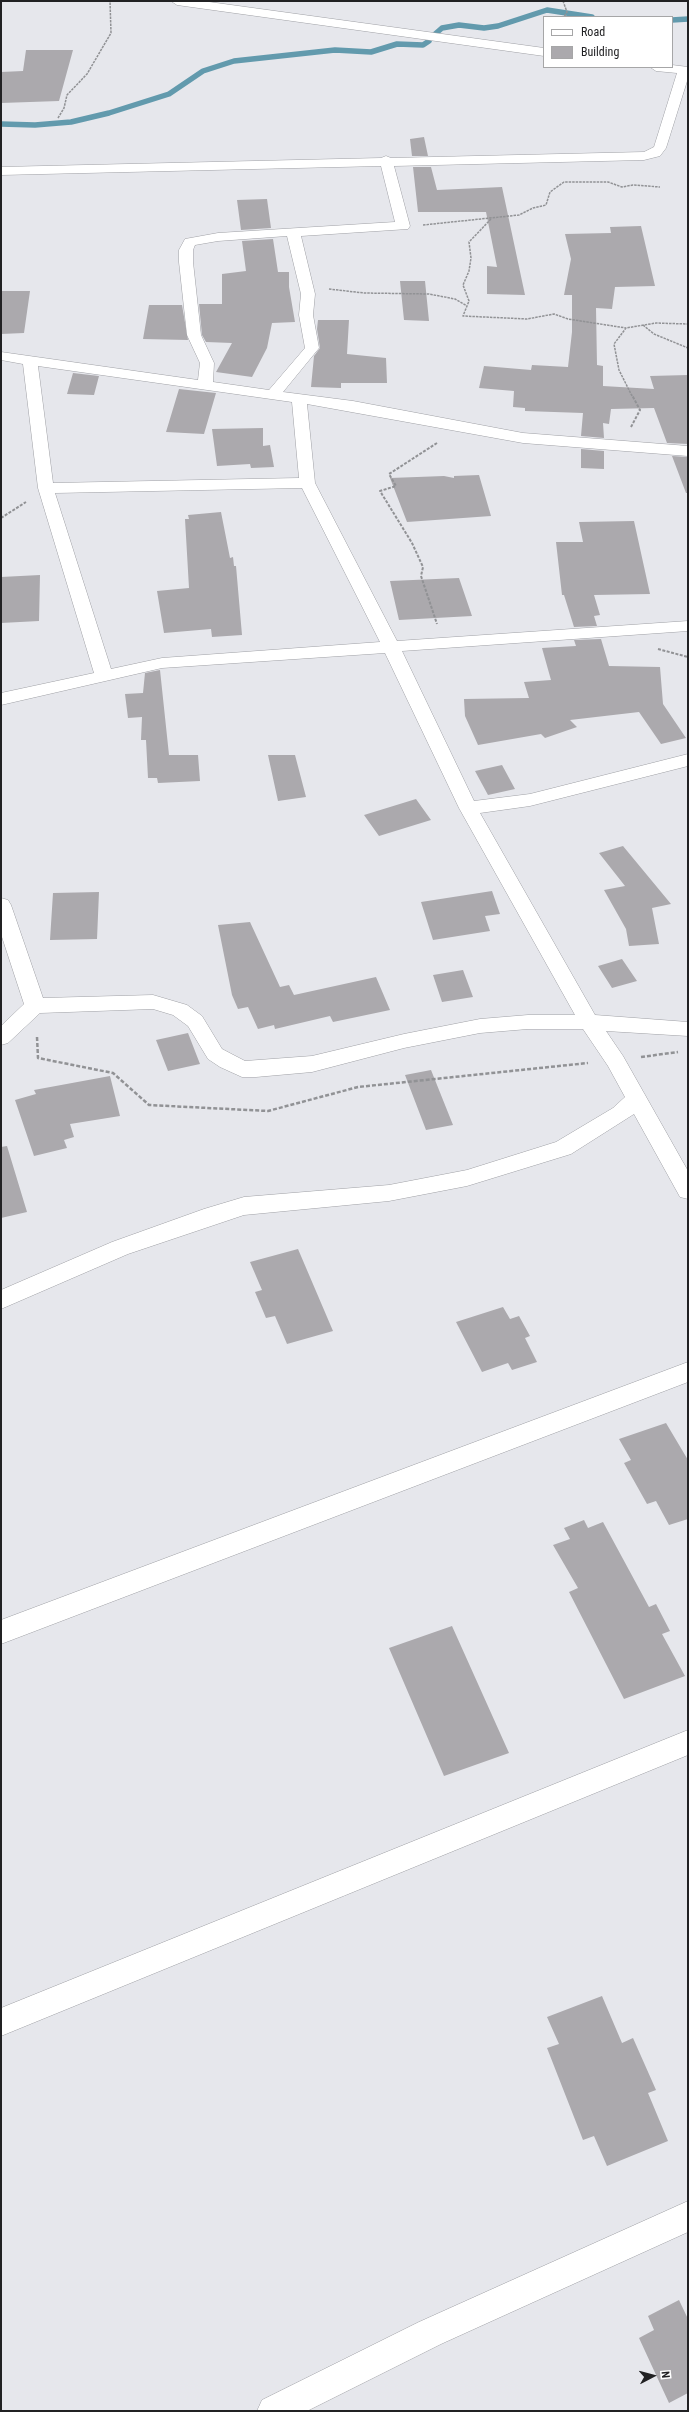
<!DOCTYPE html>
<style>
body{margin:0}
#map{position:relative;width:689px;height:2412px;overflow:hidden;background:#e6e7ec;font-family:"Roboto Condensed",sans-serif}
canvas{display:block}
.frame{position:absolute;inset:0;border:2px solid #212123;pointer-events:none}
.legend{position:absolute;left:543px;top:16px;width:130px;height:52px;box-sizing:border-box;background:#fff;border:1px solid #a6a6a7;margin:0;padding:5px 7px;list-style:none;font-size:12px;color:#212123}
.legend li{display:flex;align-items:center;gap:8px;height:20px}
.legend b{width:20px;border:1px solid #a6a6a7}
.north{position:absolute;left:633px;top:2356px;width:40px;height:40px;-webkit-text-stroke:3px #fff;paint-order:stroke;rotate:84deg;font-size:11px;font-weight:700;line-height:16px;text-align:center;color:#212123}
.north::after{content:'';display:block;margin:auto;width:14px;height:18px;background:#212123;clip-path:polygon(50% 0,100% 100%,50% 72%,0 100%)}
</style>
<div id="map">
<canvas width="689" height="2412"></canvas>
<div class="frame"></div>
<ul class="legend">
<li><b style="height:5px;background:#fff"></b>Road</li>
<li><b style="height:11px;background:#aba9ad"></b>Building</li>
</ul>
<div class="north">N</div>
</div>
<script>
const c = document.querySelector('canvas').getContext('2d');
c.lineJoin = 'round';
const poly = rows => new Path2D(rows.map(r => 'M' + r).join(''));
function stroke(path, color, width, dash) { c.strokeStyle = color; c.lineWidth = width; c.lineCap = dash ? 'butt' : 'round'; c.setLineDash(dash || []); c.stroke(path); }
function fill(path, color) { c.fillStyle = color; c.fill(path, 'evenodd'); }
const stream = poly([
 [672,20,688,19],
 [434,35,442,28,459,25,484,28,498,26,547,10,592,17],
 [1,124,35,125,71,122,109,113,169,94,203,71,234,61,335,50,371,52,397,44,423,45,429,41]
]);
const building = poly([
 [26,50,73,50,59,101,1,103,1,72,23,71],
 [424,137,428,156,412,156,410,139],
 [413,167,431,167,437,190,502,187,525,295,487,294,487,266,497,267,486,212,418,212],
 [267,199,271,228,241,230,237,200],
 [641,226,655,286,615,287,612,309,596,308,597,365,603,366,603,386,654,389,650,376,688,375,688,444,667,443,654,408,611,409,609,424,603,423,604,438,581,436,583,413,525,411,525,408,513,407,514,391,479,388,484,366,531,370,532,365,568,367,572,332,572,295,564,295,571,259,565,234,611,233,610,227],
 [273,239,278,272,289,272,289,287,295,322,272,323,267,348,252,377,216,372,232,343,206,342,202,335,199,304,222,304,222,274,246,271,242,241],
 [400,281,425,281,429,321,404,320],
 [1,291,30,291,24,333,1,334],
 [149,305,182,305,188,340,143,339],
 [318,320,349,320,347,354,386,358,387,383,341,383,341,388,311,387,314,356,320,348,317,329],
 [73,373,99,376,94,395,67,394],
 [179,389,216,393,204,434,166,432],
 [263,428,263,446,270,445,274,467,251,468,250,464,217,466,212,429],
 [581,449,604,451,604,469,581,468],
 [672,456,688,457,688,493,686,493],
 [479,475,491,516,407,522,390,478,444,476,454,478,454,476],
 [221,512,230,558,233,557,234,566,236,566,242,635,212,637,211,629,164,633,157,591,189,588,185,519,189,519,188,515],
 [634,521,650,594,594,595,600,615,594,616,597,626,574,627,564,595,562,595,556,542,583,542,579,522],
 [40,575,39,621,1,623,1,577],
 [459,578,472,616,399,620,390,581],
 [601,639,609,666,660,667,663,704,686,738,661,744,639,712,570,720,577,727,545,738,541,734,478,745,465,716,464,699,529,698,524,682,551,680,542,648,576,646,574,640],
 [160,670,169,755,198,755,200,781,158,783,157,778,148,778,146,740,141,740,142,717,128,718,125,694,143,693,145,673],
 [268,755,295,755,306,797,278,801],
 [502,765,515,789,488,795,475,771],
 [416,799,431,820,379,836,364,815],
 [623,846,671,904,652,908,659,944,629,946,626,929,604,890,625,886,599,853],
 [492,891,500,914,485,916,490,931,433,940,421,902],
 [99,892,97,939,50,940,53,893],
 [250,922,280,987,289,985,294,995,376,977,390,1010,333,1022,330,1016,275,1029,274,1025,258,1029,248,1007,238,1009,232,995,218,925],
 [622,959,637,981,612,988,598,966],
 [463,970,473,997,442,1002,433,975],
 [188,1033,200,1064,168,1071,156,1040],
 [431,1070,453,1125,426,1130,405,1075],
 [110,1076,120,1116,70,1124,74,1137,64,1140,67,1148,34,1156,15,1100,36,1094,34,1090],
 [7,1146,27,1212,1,1218,1,1147],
 [298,1249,333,1331,287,1344,275,1316,266,1318,255,1292,262,1290,250,1262],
 [503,1307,510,1319,519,1316,530,1336,525,1338,537,1362,512,1370,508,1363,482,1372,456,1322],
 [666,1423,688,1460,688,1519,669,1525,656,1501,647,1504,624,1463,631,1460,619,1439],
 [584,1520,588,1528,603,1522,649,1607,656,1604,670,1631,662,1634,685,1676,624,1699,569,1592,578,1588,553,1545,570,1539,564,1528],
 [452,1626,509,1753,444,1776,389,1648],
 [602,1996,622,2043,633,2038,656,2090,648,2093,668,2141,607,2166,594,2136,583,2140,547,2048,559,2044,547,2017],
 [679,2300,688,2319,688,2393,669,2403,639,2338,654,2330,648,2316]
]);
const pathFar2 = poly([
 [563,1,567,12,564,17],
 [58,118,64,108,67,95,87,74,111,33,110,1],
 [491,219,469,242,471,258,469,271,463,285,469,301,463,316,527,319,554,314,568,319,626,328],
 [423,225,519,215,533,208,546,205,550,192,564,182,608,182,622,187,633,185,660,187],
 [329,289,364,293,429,294,455,299,467,306],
 [643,325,654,334,688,348],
 [632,396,619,370,614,344,626,328,656,323,688,324]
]);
const pathFar1 = poly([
 [631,427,640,410,632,395],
 [437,443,389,474,396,486,380,491,412,543,423,567,421,576,437,624],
 [1,518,26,502],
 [658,649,688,657]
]);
const path = poly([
 [37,1037,38,1058,113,1073,149,1105,268,1111,358,1087,588,1063],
 [641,1057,678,1052]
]);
const minor = poly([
 [171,1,202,1,544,48,544,56,177,5,171,1],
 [672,65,688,67,688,78,666,148,660,156,644,160,394,166,410,226,408,229,301,236,315,294,313,315,319,348,283,392,353,401,523,433,688,446,688,456,523,443,307,404,315,483,397,641,688,621,688,631,402,651,474,801,530,794,688,754,688,766,530,806,480,813,595,1015,688,1022,688,1036,606,1031,623,1056,688,1171,688,1199,680,1197,634,1114,571,1154,467,1186,389,1201,244,1215,128,1254,1,1309,1,1290,112,1242,204,1209,244,1197,389,1185,467,1170,556,1142,613,1108,625,1097,608,1066,583,1029,528,1029,480,1033,404,1048,312,1072,256,1077,242,1077,220,1067,208,1059,188,1026,173,1015,153,1009,40,1013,8,1043,1,1045,1,1026,24,1004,1,934,1,898,8,900,11,905,43,998,153,995,187,1005,202,1016,222,1049,245,1061,312,1056,404,1034,480,1019,528,1015,575,1015,459,808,385,653,162,668,1,705,1,693,94,673,38,488,23,364,1,360,1,352,198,380,200,363,187,335,179,262,179,250,185,239,218,233,395,222,381,166,1,175,1,167,381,158,386,156,391,158,644,152,654,147,677,73,656,71,650,67,672,65],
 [287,236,301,294,299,315,305,348,269,390,213,382,214,363,201,335,193,262,193,250,195,245,218,241,287,236],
 [38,366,292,402,299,478,53,483,38,366],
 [302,488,380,642,162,658,111,669,55,493,302,488],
 [688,1362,688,1382,1,1644,1,1620,688,1362],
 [688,1730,688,1755,1,2036,1,2008,688,1730],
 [688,2201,688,2232,441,2344,307,2411,257,2411,262,2400,419,2322,688,2201]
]);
stroke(stream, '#629aad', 5.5);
fill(building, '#aba9ad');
stroke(minor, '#9fa0a5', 1);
stroke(pathFar2, '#919295', 1.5, [2.5, 1]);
stroke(pathFar1, '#919295', 2, [3, 1.5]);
stroke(path, '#919295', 2.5, [4, 2]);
fill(minor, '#fff');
</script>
